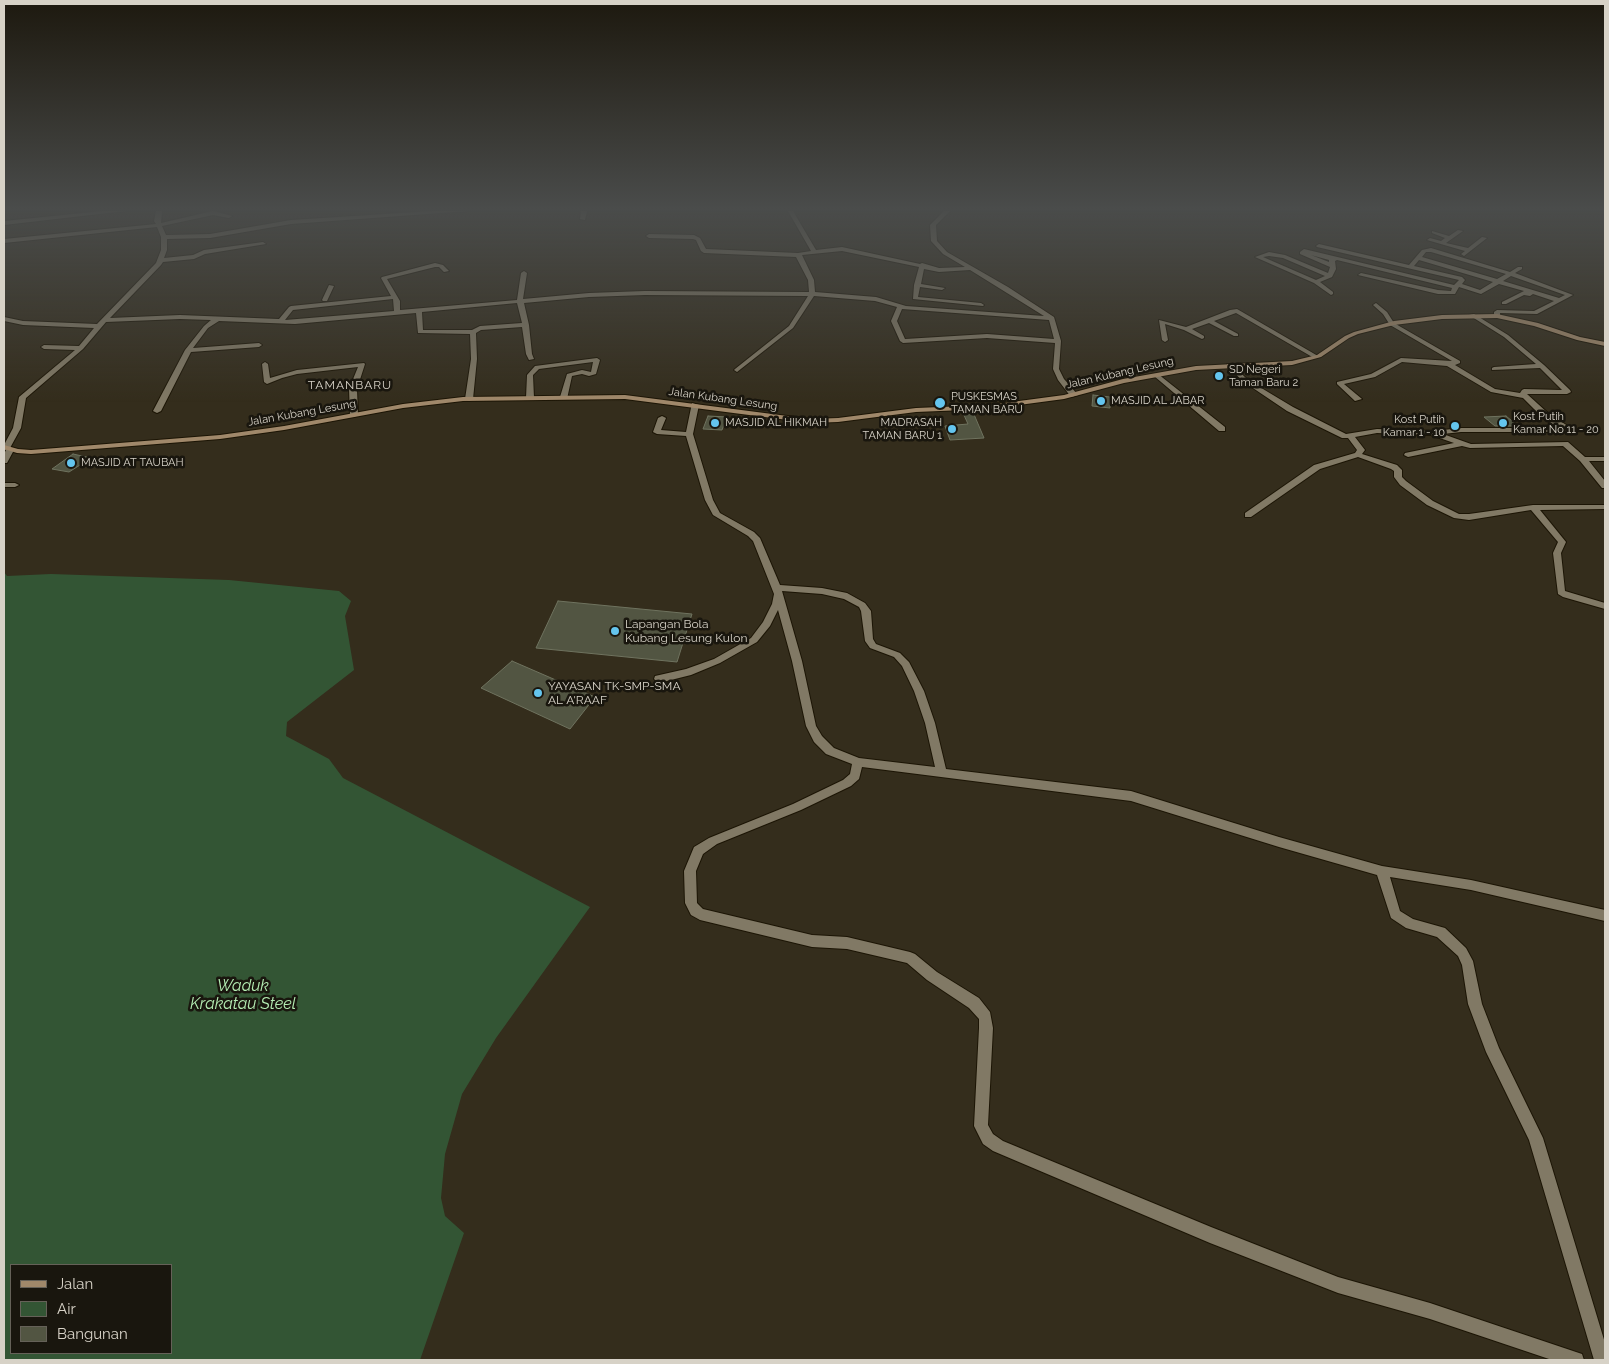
<!DOCTYPE html>
<style>
body{margin:0}
#map{position:relative;width:1609px;height:1364px;overflow:hidden;background:#342d1c;font-family:Raleway,sans-serif}
canvas{display:block}
.frame{position:absolute;inset:0;border:5px solid #d7d2c7;pointer-events:none}
.legend{position:absolute;left:10px;top:1264px;width:162px;height:90px;box-sizing:border-box;background:#19160e;border:1px solid #656158;margin:0;padding:6px 9px;list-style:none;font-size:15px;color:#d7d2c7}
.legend li{display:flex;align-items:center;gap:10px;height:25px}
.legend b{width:25px;border:1px solid #656158}
</style>
<div id="map">
<canvas width="1609" height="1364"></canvas>
<div class="frame"></div>
<ul class="legend">
<li><b style="height:6px;background:#a0886a"></b>Jalan</li>
<li><b style="height:14px;background:#335534"></b>Air</li>
<li><b style="height:14px;background:#525542"></b>Bangunan</li>
</ul>
</div>
<script>
const c = document.querySelector('canvas').getContext('2d');
c.lineJoin = 'round';
function fill(path, color) { c.fillStyle = color; c.fill(path, 'evenodd'); }
const poly = rows => new Path2D(rows.map(r => 'M' + r).join(''));
function stroke(path, color, width, dash) { c.strokeStyle = color; c.lineWidth = width; c.lineCap = dash ? 'butt' : 'round'; c.setLineDash(dash || []); c.stroke(path); }
function label(font, color, halo, rows, align = 'center') {
  c.font = font + ' Raleway,sans-serif'; c.lineWidth = 5; c.setLineDash([]); c.textBaseline = 'middle'; c.strokeStyle = halo; c.fillStyle = color; for (const [text, x, y, turn = 0] of rows) {
    c.save(); c.translate(x, y); c.rotate((+turn || 0) * Math.PI / 180); c.textAlign = isNaN(turn) ? turn : align; if (halo) c.strokeText(text, 0, 0); c.fillText(text, 0, 0); c.restore();
  }
}
const water = poly([
 [4,572,7,576,51,574,229,580,339,591,351,601,345,616,354,670,287,722,286,736,329,759,343,778,590,907,496,1038,462,1094,445,1154,441,1198,445,1216,464,1233,420,1360,4,1360],
 [11,1265,171,1265,171,1353,11,1353]
]);
const building = poly([
 [1093,395,1110,397,1110,408,1092,406,1093,395],
 [973,412,984,438,950,440,945,426,968,424,963,413,973,412],
 [708,416,727,417,722,430,703,429,708,416],
 [1506,416,1518,426,1495,426,1484,417,1506,416],
 [73,454,91,458,69,472,52,469,73,454],
 [558,601,692,614,677,662,536,648,558,601],
 [512,661,595,697,570,729,481,688,512,661]
]);
const street = poly([
 [103,211,125,211,4,225,4,221,103,211],
 [156,211,162,211,161,223,213,211,232,216,229,218,213,215,162,226,166,235,210,234,291,220,433,211,467,211,291,224,210,238,167,239,167,250,164,258,193,255,204,250,263,242,266,244,205,254,194,259,163,262,161,265,110,318,180,315,279,319,289,307,291,306,391,296,381,278,382,277,435,263,443,265,449,271,444,272,439,267,435,267,387,279,400,301,400,310,517,300,521,273,524,271,527,273,523,299,589,293,645,291,809,292,808,280,796,257,704,253,701,251,696,240,693,239,649,238,646,236,649,234,694,235,700,238,706,249,798,253,811,251,788,211,793,211,816,250,842,247,920,264,922,263,939,268,965,267,943,254,931,241,930,225,944,211,950,211,936,225,937,241,947,252,1008,287,1054,317,1061,341,1059,369,1064,379,1078,395,1071,397,1058,380,1053,369,1055,343,987,338,903,343,900,341,891,321,897,307,875,301,814,296,793,328,737,372,734,370,735,369,789,326,808,296,645,295,589,297,524,303,529,325,532,354,534,359,529,360,526,354,522,327,481,330,476,333,477,359,473,399,469,401,465,399,471,359,470,334,418,333,416,313,295,324,219,321,208,328,193,348,259,343,262,345,259,347,191,352,161,411,157,413,153,411,185,350,204,326,211,320,180,319,106,322,83,349,26,398,21,428,10,448,14,450,7,463,4,463,4,454,6,450,4,450,4,445,13,428,19,397,75,350,44,349,41,347,44,345,79,346,94,328,23,325,4,321,4,317,23,321,97,324,156,263,161,250,161,237,157,227,4,243,4,239,156,224,154,221,156,211],
 [842,251,919,267,914,285,913,299,983,306,984,305,981,303,918,297,920,287,942,290,945,288,921,284,924,269,939,272,970,270,1044,316,906,306,876,297,815,292,814,280,802,255,842,251],
 [393,299,394,311,285,320,293,310,393,299],
 [517,303,522,323,480,326,472,330,423,330,422,312,517,303],
 [902,309,1049,320,1054,339,987,334,905,339,897,321,902,309],
 [581,211,587,211,585,220,580,219,581,211],
 [1458,230,1463,231,1446,243,1468,248,1482,237,1487,238,1464,256,1461,254,1465,251,1427,240,1430,238,1441,241,1445,238,1432,233,1432,231,1449,236,1458,230],
 [1319,244,1409,265,1422,250,1431,248,1510,272,1518,267,1522,267,1522,269,1515,273,1573,295,1537,314,1500,313,1500,316,1497,318,1494,316,1494,312,1497,310,1534,311,1554,301,1533,294,1530,296,1524,295,1506,304,1502,304,1502,302,1524,291,1499,284,1481,294,1459,287,1455,294,1438,294,1358,275,1361,273,1438,290,1451,291,1452,288,1337,260,1335,261,1336,269,1332,277,1320,282,1333,292,1333,294,1331,295,1314,283,1255,257,1269,252,1285,255,1328,273,1330,267,1300,254,1300,252,1304,249,1454,285,1459,280,1317,247,1316,246,1319,244],
 [1426,252,1431,252,1506,274,1497,279,1422,257,1426,252],
 [1311,255,1329,260,1329,262,1311,255],
 [1269,256,1283,258,1325,276,1316,280,1263,257,1269,256],
 [1419,260,1493,282,1480,290,1462,284,1465,280,1462,277,1414,266,1419,260],
 [1511,276,1565,295,1559,298,1503,281,1511,276],
 [329,285,334,286,327,301,323,301,322,300,329,285],
 [1376,303,1387,312,1394,323,1460,361,1460,363,1455,365,1495,389,1520,393,1522,390,1524,389,1562,390,1540,368,1492,370,1492,368,1494,367,1536,364,1504,337,1469,315,1474,314,1508,335,1544,365,1570,390,1571,392,1567,394,1527,394,1549,414,1571,428,1571,432,1461,432,1443,434,1471,444,1568,442,1585,457,1605,457,1605,461,1589,461,1605,481,1605,488,1602,488,1580,461,1563,446,1470,448,1462,446,1408,457,1404,455,1405,453,1454,443,1431,435,1377,433,1355,437,1365,450,1362,454,1397,465,1402,470,1402,477,1406,481,1433,501,1459,514,1469,514,1533,505,1605,505,1605,509,1540,510,1566,542,1561,553,1565,591,1605,603,1605,609,1563,597,1558,594,1553,553,1558,542,1531,510,1469,520,1454,518,1427,505,1400,485,1394,477,1394,471,1391,469,1358,457,1320,469,1251,517,1245,517,1245,513,1314,465,1355,453,1357,450,1348,438,1342,438,1287,411,1244,382,1227,366,1227,364,1231,364,1248,380,1293,407,1346,434,1377,429,1434,431,1461,428,1559,428,1543,418,1523,398,1491,392,1447,366,1402,362,1375,377,1344,384,1362,399,1355,401,1337,384,1337,382,1371,374,1401,358,1452,361,1390,325,1383,314,1373,305,1376,303],
 [1237,309,1318,356,1319,357,1314,358,1236,313,1214,321,1238,334,1238,336,1234,336,1209,323,1192,329,1204,336,1204,338,1202,339,1184,330,1165,324,1168,340,1165,342,1162,340,1159,320,1186,327,1230,310,1237,309],
 [597,358,600,360,596,374,589,376,582,374,572,376,567,399,560,397,567,374,582,370,591,372,593,362,539,369,533,375,534,398,530,400,526,398,527,375,535,366,597,358],
 [265,362,268,364,270,378,297,370,364,363,365,364,357,389,358,415,354,417,350,415,349,389,358,367,297,374,282,378,267,384,264,382,262,364,265,362],
 [1154,374,1158,374,1225,427,1225,431,1219,431,1154,376,1154,374],
 [692,403,699,405,693,434,713,500,720,513,754,532,760,538,780,585,822,588,847,593,865,603,871,611,873,639,876,644,900,653,909,662,924,691,935,723,946,769,1131,791,1279,837,1382,866,1471,880,1605,910,1605,921,1471,890,1390,877,1400,911,1413,919,1445,928,1466,948,1473,961,1482,1004,1499,1048,1543,1138,1605,1343,1605,1360,1594,1360,1529,1140,1486,1052,1468,1004,1462,965,1458,956,1437,937,1406,928,1391,918,1377,875,1279,847,1131,801,862,767,859,779,851,786,801,810,717,844,703,854,696,871,697,903,703,909,812,935,847,937,910,952,915,954,937,972,979,998,990,1012,993,1028,988,1125,993,1134,1003,1141,1211,1227,1338,1277,1430,1303,1576,1352,1582,1354,1584,1360,1552,1360,1430,1319,1338,1293,1210,1243,993,1151,983,1144,974,1126,979,1028,979,1019,969,1008,927,980,907,963,847,949,812,947,700,920,691,915,685,903,684,871,694,847,709,838,793,804,843,780,850,774,852,764,826,754,814,742,806,726,792,661,778,610,770,626,757,642,720,663,691,675,659,683,654,679,655,676,686,669,714,659,751,638,763,622,772,604,774,594,753,541,748,536,713,515,705,500,686,436,657,434,653,432,658,418,662,416,666,418,661,430,686,432,692,403],
 [782,591,822,594,844,599,859,607,861,611,865,641,870,648,894,657,902,666,914,691,925,723,935,767,859,758,834,748,822,736,816,726,802,661,782,591],
 [4,483,15,483,19,485,15,487,4,487,4,483]
]);
const secondary = poly([
 [1497,314,1538,323,1580,337,1605,342,1605,346,1577,340,1534,326,1497,318,1442,319,1394,325,1358,334,1349,338,1321,357,1292,365,1196,370,1124,383,1064,399,989,409,916,412,838,422,811,423,625,399,463,401,403,408,284,430,220,439,31,454,17,453,4,449,4,445,18,449,31,450,220,435,284,426,403,404,463,397,625,395,811,419,838,418,916,408,989,405,1064,395,1123,379,1196,366,1292,361,1317,355,1345,336,1354,332,1394,321,1442,315,1497,314]
]);
const markers = [
 [1219,376,5,"#64c5ee"],
 [1101,401,5,"#64c5ee"],
 [940,403,6,"#64c5ee"],
 [715,423,5,"#64c5ee"],
 [1503,423,5,"#64c5ee"],
 [1455,426,5,"#64c5ee"],
 [952,429,5,"#64c5ee"],
 [71,463,5,"#64c5ee"],
 [615,631,5,"#64c5ee"],
 [538,693,5,"#64c5ee"]
];
const farPoinames = [
 ["SD Negeri",1229,370],
 ["Taman Baru 2",1229,383],
 ["PUSKESMAS",951,397],
 ["TAMAN BARU",951,410],
 ["MASJID AL JABAR",1111,401],
 ["Kost Putih",1513,417],
 ["Kamar No 11 - 20",1513,430],
 ["Kost Putih",1445,420,"right"],
 ["Kamar 1 - 10",1445,433,"right"],
 ["MASJID AL HIKMAH",725,423],
 ["MADRASAH",942,423,"right"],
 ["TAMAN BARU 1",942,436,"right"],
 ["MASJID AT TAUBAH",81,463]
];
const farStreetnames = [
 ["Jalan Kubang Lesung",1120,373,-13],
 ["Jalan Kubang Lesung",723,399,8],
 ["Jalan Kubang Lesung",302,413,-10]
];
const farQuarternames = [
 ["TAMANBARU",350,385]
];
const poiNames = [
 ["Lapangan Bola",625,624],
 ["Kubang Lesung Kulon",625,638],
 ["YAYASAN TK-SMP-SMA",548,686],
 ["AL A'RAAF",548,700]
];
const nearWaternames = [
 ["Waduk",243,986],
 ["Krakatau Steel",243,1004]
];
fill(water, '#335534');
fill(building, '#525542');
stroke(building, '#6f735f', 1);
stroke(street, '#1c1505', 2);
stroke(secondary, '#1c1505', 2);
fill(street, '#817965');
fill(secondary, '#a0886a');
const sky = c.createLinearGradient(0, 0, 0, 402);
sky.addColorStop(0, '#1d190f');
sky.addColorStop(0.52, '#4a4c4b');
sky.addColorStop(1, '#4a4c4b00');
c.fillStyle = sky;
c.fillRect(0, 0, 1609, 402);
for (const [x, y, r, color] of markers) { const dot = new Path2D(); dot.arc(x, y, r, 0, 2 * Math.PI); c.fillStyle = color; c.fill(dot); stroke(dot, '#19160e', 2); }
label('11px', '#d7d2c7', '#19160e', farPoinames, 'left');
label('11px', '#d7d2c7', '#19160e', farStreetnames);
c.letterSpacing = '1px';
label('12px', '#d7d2c7', '#19160e', farQuarternames);
c.letterSpacing = '0px';
label('12px', '#d7d2c7', '#19160e', poiNames, 'left');
label('italic 16px', '#b4edb3', '#19160e', nearWaternames);
</script>
